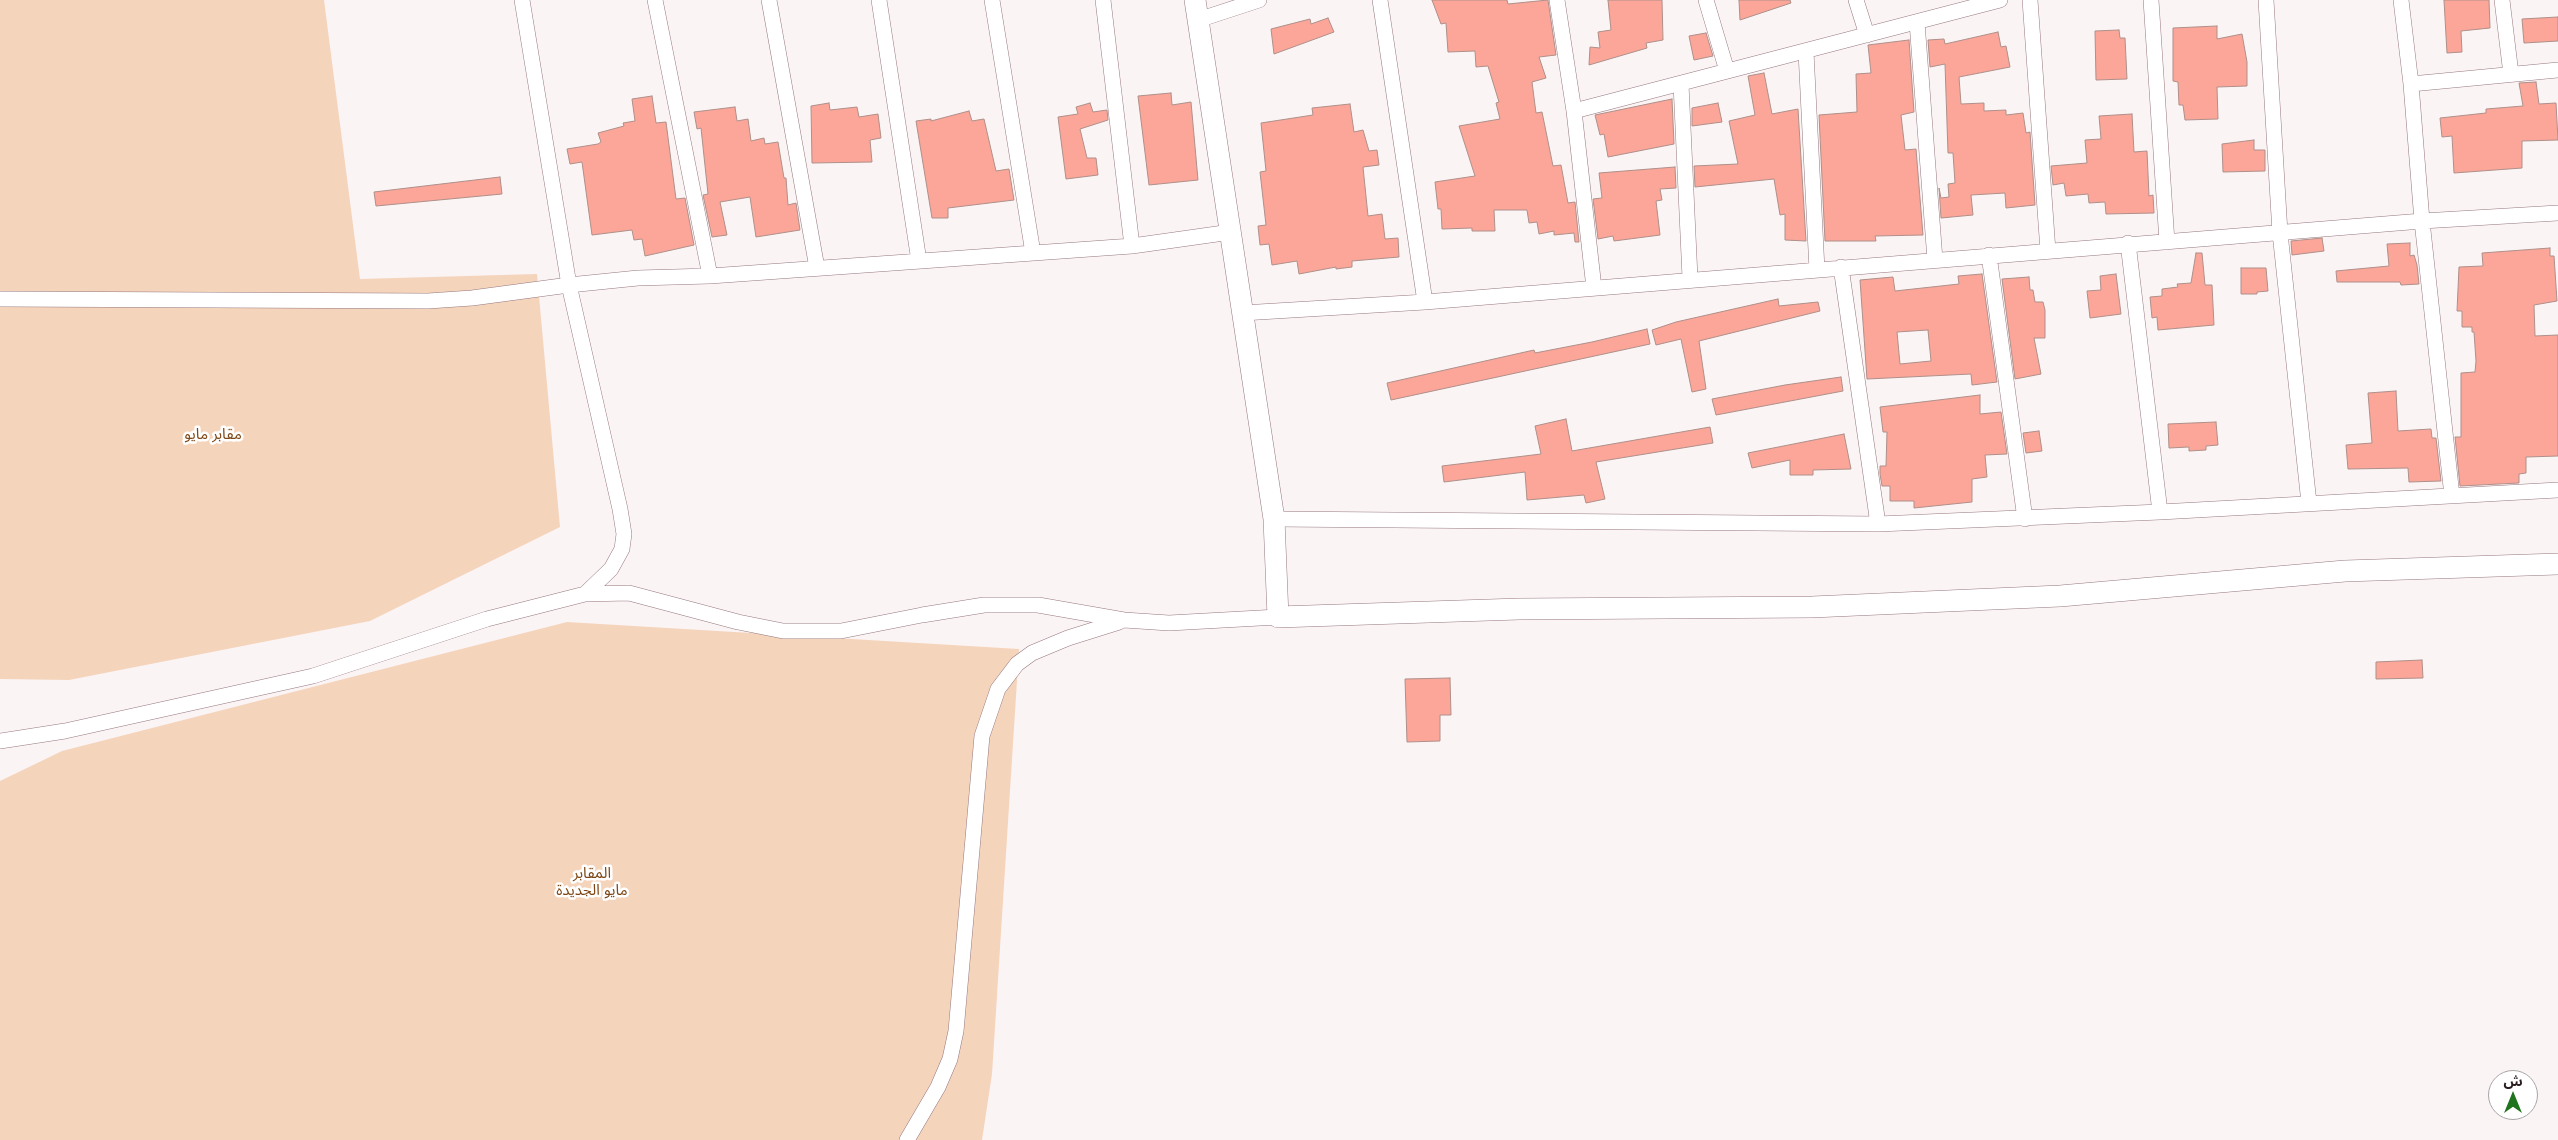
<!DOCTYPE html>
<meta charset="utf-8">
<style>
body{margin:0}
#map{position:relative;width:2558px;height:1140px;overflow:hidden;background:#fbf4f5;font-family:Quicksand,"Noto Sans Arabic",sans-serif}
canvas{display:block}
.north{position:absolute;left:2488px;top:1070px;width:50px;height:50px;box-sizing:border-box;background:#fff;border:1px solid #a9a4a5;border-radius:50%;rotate:0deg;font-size:14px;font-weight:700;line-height:20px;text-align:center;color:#281c1f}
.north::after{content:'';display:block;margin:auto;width:18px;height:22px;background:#21741e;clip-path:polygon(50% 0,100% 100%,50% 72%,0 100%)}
</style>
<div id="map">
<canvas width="2558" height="1140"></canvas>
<div class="north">ش</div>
</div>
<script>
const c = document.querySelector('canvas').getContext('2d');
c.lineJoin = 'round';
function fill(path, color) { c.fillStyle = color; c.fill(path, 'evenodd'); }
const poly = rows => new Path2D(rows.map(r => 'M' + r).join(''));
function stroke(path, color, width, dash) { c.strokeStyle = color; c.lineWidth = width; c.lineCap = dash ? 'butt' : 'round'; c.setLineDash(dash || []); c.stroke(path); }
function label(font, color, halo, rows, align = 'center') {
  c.font = font + ' Quicksand,"Noto Sans Arabic",sans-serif'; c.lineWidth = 5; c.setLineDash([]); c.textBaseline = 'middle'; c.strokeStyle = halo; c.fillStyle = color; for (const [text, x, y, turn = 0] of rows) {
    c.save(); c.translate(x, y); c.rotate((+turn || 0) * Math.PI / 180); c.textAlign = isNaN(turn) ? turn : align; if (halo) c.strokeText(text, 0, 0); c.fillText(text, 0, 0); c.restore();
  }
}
const green = poly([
 [0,0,324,0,360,279,537,274,560,527,370,621,69,680,0,679],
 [567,622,1019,649,992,1074,982,1140,0,1140,0,781,62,751]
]);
const building = poly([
 [1432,0,1507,0,1508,4,1548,0,1556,55,1539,57,1546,78,1532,82,1536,113,1542,112,1553,166,1561,165,1568,203,1575,202,1579,242,1575,242,1574,233,1554,235,1554,231,1539,234,1537,222,1529,223,1527,210,1494,210,1495,231,1472,231,1472,228,1442,229,1441,209,1438,209,1435,182,1475,176,1459,126,1500,119,1496,103,1499,102,1488,66,1476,67,1475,51,1448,52,1446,23,1441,24,1432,0],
 [1608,0,1662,0,1663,40,1646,43,1647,48,1589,65,1590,47,1600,48,1598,32,1611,30,1608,0],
 [1739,0,1790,0,1791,3,1740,20,1739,0],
 [2444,0,2489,0,2490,28,2461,31,2462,52,2447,53,2444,0],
 [2558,17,2558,41,2524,43,2522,19,2558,17],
 [1328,18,1334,32,1274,54,1271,29,1310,19,1311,24,1328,18],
 [2217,26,2217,39,2242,34,2247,62,2247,86,2217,87,2218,119,2185,120,2183,105,2179,105,2178,82,2173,81,2173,28,2217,26],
 [2119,30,2120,38,2125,38,2127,79,2096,80,2095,31,2119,30],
 [1998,32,2001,47,2006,46,2010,67,1959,77,1961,104,1984,103,1984,111,2006,110,2006,115,2023,113,2026,133,2030,132,2035,205,2006,208,2005,193,1971,195,1973,215,1941,218,1939,188,1941,198,1949,197,1948,184,1955,183,1953,153,1948,153,1945,64,1930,67,1928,40,1944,39,1945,44,1998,32],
 [1706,33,1713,56,1694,60,1689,36,1706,33],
 [1909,40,1914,112,1901,115,1905,150,1916,149,1923,235,1875,236,1876,241,1825,241,1819,115,1857,112,1856,74,1871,73,1868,45,1909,40],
 [1764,73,1772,114,1798,109,1806,241,1785,240,1785,214,1780,215,1774,179,1695,187,1694,166,1738,164,1729,121,1755,115,1748,76,1764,73],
 [2536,82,2539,104,2556,103,2558,140,2522,141,2522,168,2454,173,2452,136,2442,137,2440,118,2486,113,2486,109,2523,106,2519,83,2536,82],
 [1171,93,1172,105,1191,102,1198,180,1149,185,1138,96,1171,93],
 [652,96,656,123,666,122,676,199,685,198,694,245,645,256,642,239,634,240,632,230,592,235,582,162,570,164,567,149,598,144,601,142,598,133,624,126,623,123,635,121,632,99,652,96],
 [1672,99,1674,144,1608,157,1604,134,1600,135,1595,115,1672,99],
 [829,103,830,110,857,107,859,117,878,114,881,138,870,140,872,162,812,163,811,106,829,103],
 [1090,103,1093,112,1107,110,1108,120,1080,129,1087,158,1096,158,1098,175,1066,179,1058,117,1078,114,1076,107,1090,103],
 [1718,103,1722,122,1692,126,1692,108,1718,103],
 [1350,104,1354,132,1363,130,1369,151,1377,150,1379,165,1363,167,1368,216,1382,214,1385,239,1398,238,1399,257,1352,261,1352,267,1336,269,1336,267,1299,274,1297,261,1272,265,1269,244,1260,245,1258,226,1266,225,1260,172,1266,171,1261,123,1313,115,1312,108,1350,104],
 [735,107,737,121,748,119,751,141,764,138,765,144,778,142,784,178,786,178,788,205,796,203,800,230,756,237,750,197,720,202,727,235,712,237,703,195,708,194,701,128,697,129,694,112,735,107],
 [969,111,972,121,984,119,996,171,1009,169,1014,200,948,208,948,218,932,218,916,121,931,119,931,121,969,111],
 [2132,114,2134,152,2147,151,2149,196,2153,195,2154,213,2106,214,2105,202,2089,203,2088,194,2066,196,2064,183,2053,185,2051,166,2087,163,2085,140,2101,139,2099,116,2132,114],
 [2254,140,2254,150,2265,150,2265,171,2223,172,2222,144,2254,140],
 [1675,167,1676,188,1660,189,1662,200,1656,201,1660,235,1614,241,1613,236,1598,239,1593,199,1602,198,1599,173,1675,167],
 [500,177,502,194,376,206,374,192,500,177],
 [2322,238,2324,251,2292,255,2291,241,2322,238],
 [2410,243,2410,256,2414,255,2417,265,2419,284,2401,285,2400,282,2337,282,2336,271,2389,266,2387,244,2410,243],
 [2550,248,2550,256,2554,256,2557,301,2534,305,2535,336,2558,335,2558,456,2526,457,2526,473,2519,474,2519,483,2460,486,2455,437,2461,437,2461,373,2475,372,2476,361,2474,332,2472,332,2472,327,2462,327,2462,311,2457,311,2459,267,2483,266,2482,253,2550,248],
 [2196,253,2202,253,2205,285,2212,285,2214,325,2158,330,2157,317,2152,318,2150,297,2162,296,2162,289,2178,287,2177,284,2191,283,2196,253],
 [2241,268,2266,268,2268,291,2257,292,2257,294,2241,294,2241,268],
 [1982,274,1997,382,1972,385,1971,374,1867,379,1860,280,1893,277,1895,291,1959,284,1958,276,1982,274],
 [1928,330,1931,361,1900,364,1897,332,1928,330],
 [2116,274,2121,314,2090,318,2087,291,2101,290,2100,276,2116,274],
 [2029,277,2030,290,2033,290,2035,302,2043,302,2045,310,2045,338,2034,338,2041,374,2015,379,2002,279,2029,277],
 [1778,299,1779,306,1818,302,1820,311,1699,341,1706,389,1692,392,1681,339,1656,345,1652,330,1676,322,1778,299],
 [1647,329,1650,344,1391,400,1387,383,1534,350,1535,353,1592,342,1647,329],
 [1841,377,1843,391,1716,415,1712,399,1785,385,1841,377],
 [2396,391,2398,431,2431,429,2432,438,2436,438,2441,481,2409,482,2408,468,2348,469,2346,445,2372,443,2368,393,2396,391],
 [1980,395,1980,414,2001,412,2007,454,1985,455,1987,477,1972,479,1972,502,1914,508,1914,501,1890,501,1890,486,1882,486,1880,474,1880,466,1886,466,1887,432,1883,432,1880,407,1980,395],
 [1566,419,1572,451,1710,427,1713,443,1596,462,1605,499,1586,503,1584,495,1527,500,1525,472,1444,482,1442,466,1541,454,1535,426,1566,419],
 [2216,422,2218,445,2206,446,2206,450,2189,451,2189,447,2169,448,2168,424,2216,422],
 [2039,431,2042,451,2026,453,2023,433,2039,431],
 [1844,434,1851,469,1813,470,1813,475,1790,475,1790,460,1752,468,1748,453,1844,434],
 [2422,660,2423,678,2376,679,2376,662,2422,660],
 [1450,678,1451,715,1440,715,1440,741,1407,742,1405,679,1450,678]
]);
const street = poly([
 [522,0,569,285,638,278,710,276,1132,246,1231,232],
 [655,0,710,276],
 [769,0,817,268],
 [879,0,919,261],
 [992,0,1033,253],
 [1103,0,1132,246],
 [1380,0,1425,302],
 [1557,0,1574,111,1594,288],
 [1706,0,1727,71],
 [1856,0,1867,35],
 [2030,0,2048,251],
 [2151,0,2167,242],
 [2266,0,2280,233,2309,503],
 [2401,0,2411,84,2422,221,2452,496],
 [2502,0,2511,74],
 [1198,20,1259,0],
 [1917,22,1935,260],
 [1806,52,1817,270],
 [1681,84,1690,278],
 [2411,84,2558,70],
 [1574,111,2000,0],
 [2128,243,2160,512],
 [1989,255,2025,519],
 [1841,267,1878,524],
 [0,299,428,301,472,298,569,285,620,509,624,534,622,549,611,569,585,594],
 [1242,313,1425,302,2422,221,2558,213],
 [1274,519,1878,524,2160,512,2558,490],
 [0,741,65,731,313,676,487,619,585,594,629,593,738,622,783,631,841,631,922,615,984,605,1038,605,1124,620,1169,623,1278,617],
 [907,1140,938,1087,950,1059,956,1031,982,736,998,689,1017,664,1032,653,1068,638,1119,622]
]);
const secondary = poly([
 [1195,0,1274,519,1278,617,1519,609,1812,607,2060,596,2345,571,2558,564]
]);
const parkNames = [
 ["مقابر مايو",213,434],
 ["المقابر",592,873],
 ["مايو الجديدة",592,890]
];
fill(green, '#f5d4bc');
fill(building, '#fba699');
stroke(building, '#af8f89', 1);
stroke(street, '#96787f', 16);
stroke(secondary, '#96787f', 22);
stroke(street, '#fff', 15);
stroke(secondary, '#fff', 21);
label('15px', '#7d4716', '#fff', parkNames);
</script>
